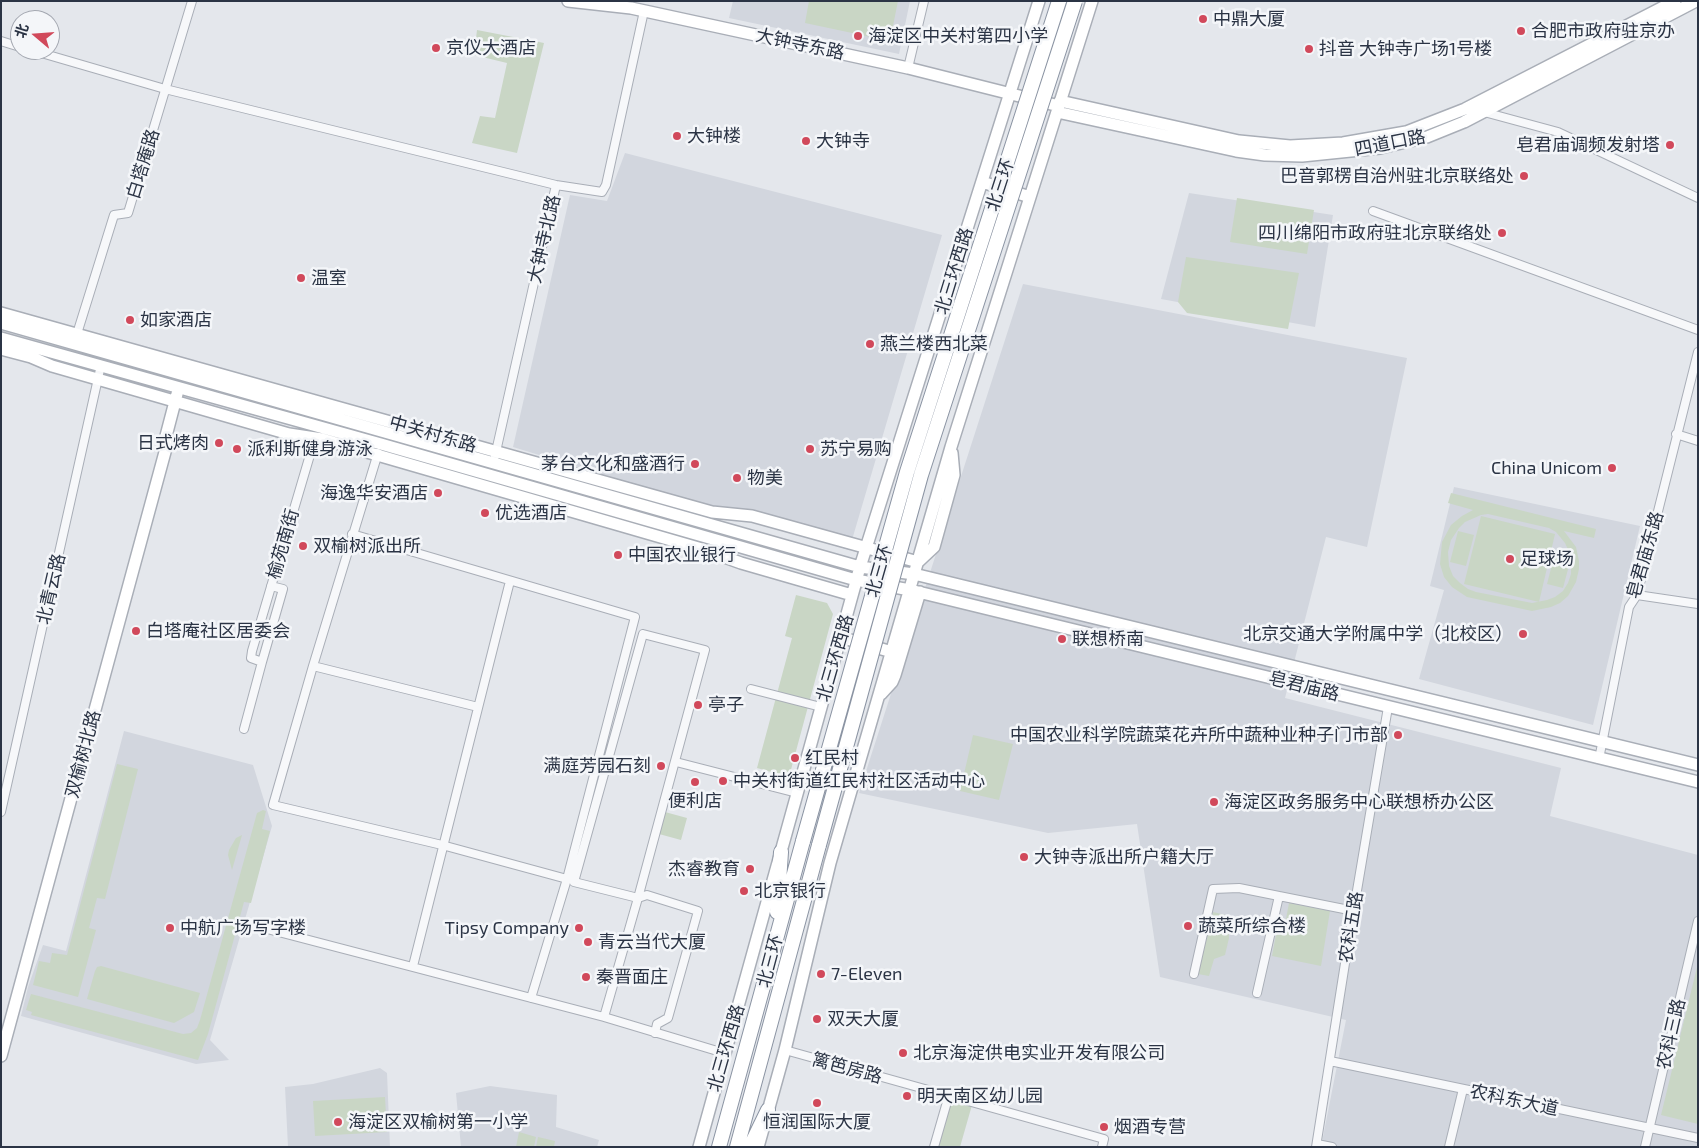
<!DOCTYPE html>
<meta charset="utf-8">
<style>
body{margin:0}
#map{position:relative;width:1699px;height:1148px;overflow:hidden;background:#e4e7ec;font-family:"Exo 2","Noto Sans SC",sans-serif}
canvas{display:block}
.frame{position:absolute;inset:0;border:2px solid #2b3445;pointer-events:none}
.north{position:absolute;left:10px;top:10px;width:50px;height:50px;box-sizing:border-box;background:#f4f6f9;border:1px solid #a4a8b1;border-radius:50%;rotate:288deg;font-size:14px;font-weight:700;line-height:20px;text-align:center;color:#2b3445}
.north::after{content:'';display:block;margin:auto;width:18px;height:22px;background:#d1495b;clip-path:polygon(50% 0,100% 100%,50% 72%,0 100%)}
</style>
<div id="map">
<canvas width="1699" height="1148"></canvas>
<div class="frame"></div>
<div class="north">北</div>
</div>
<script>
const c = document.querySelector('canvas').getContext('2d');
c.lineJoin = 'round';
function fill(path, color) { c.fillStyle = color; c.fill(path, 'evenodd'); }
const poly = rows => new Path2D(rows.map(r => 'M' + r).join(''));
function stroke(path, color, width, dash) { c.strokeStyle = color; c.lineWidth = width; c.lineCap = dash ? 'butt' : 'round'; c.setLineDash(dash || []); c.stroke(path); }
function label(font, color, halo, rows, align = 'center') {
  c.font = font + ' "Exo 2","Noto Sans SC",sans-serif'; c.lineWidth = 5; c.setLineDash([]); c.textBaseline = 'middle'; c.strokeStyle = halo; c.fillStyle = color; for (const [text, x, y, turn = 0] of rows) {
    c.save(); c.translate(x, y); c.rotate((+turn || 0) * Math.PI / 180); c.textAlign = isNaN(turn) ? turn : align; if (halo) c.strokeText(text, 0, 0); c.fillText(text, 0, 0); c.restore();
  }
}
const built = poly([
 [733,1,910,1,899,54,729,18],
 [625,153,942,235,849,550,513,447,570,195,607,201],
 [1189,193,1333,215,1315,327,1161,299],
 [1023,284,1407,358,1367,547,1326,537,1285,698,1561,768,1550,816,1698,855,1698,1147,1321,1147,1346,1020,1160,977,1137,824,1048,833,859,793],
 [1454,487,1640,526,1593,725,1419,679,1444,590,1430,586],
 [124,731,253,765,272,826,210,1040,229,1060,196,1064,21,1016,28,987,43,945,66,951],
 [380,1068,387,1073,390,1147,288,1147,285,1087,313,1084],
 [490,1086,557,1095,556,1127,599,1140,597,1147,461,1147,456,1093]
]);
const green = poly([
 [809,1,898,1,890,41,805,23],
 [477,30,544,43,517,153,472,143,480,116,495,118,507,63,474,55],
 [1237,198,1314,210,1307,254,1230,242],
 [1186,257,1299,273,1288,329,1187,313,1178,302],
 [1451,493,1596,529,1594,538,1564,531,1576,547,1579,561,1579,569,1576,582,1568,596,1560,603,1551,607,1532,611,1467,597,1452,587,1444,577,1440,564,1442,542,1451,525,1462,516,1473,510,1448,503],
 [1488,514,1549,528,1556,532,1565,543,1571,556,1555,553,1547,584,1563,588,1571,558,1571,574,1568,583,1563,591,1555,597,1547,600,1532,603,1476,592,1468,589,1460,583,1453,576,1449,566,1448,552,1451,540,1459,528,1465,522,1481,515],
 [1481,516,1555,534,1539,602,1464,584],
 [1458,531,1474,535,1466,566,1450,562],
 [796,595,827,603,833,614,789,777,757,768,792,638,785,636],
 [973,735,1013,744,999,800,960,791],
 [117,764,138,769,105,899,97,898,89,928,96,930,78,997,33,985,39,961,50,963,52,953,67,955],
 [263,810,266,811,262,829,270,831,251,903,244,902,208,1034,198,1060,31,1015,32,1012,26,1010,31,994,183,1034,191,1033,197,1028,200,1020,257,813],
 [665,812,687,818,681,840,659,834],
 [242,835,232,870,228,855,229,850,236,838],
 [1289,903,1330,911,1321,966,1272,956,1279,918,1286,919],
 [1213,912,1226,915,1228,920,1229,938,1225,955,1214,959,1209,976,1198,974],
 [1698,963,1698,1124,1661,1115],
 [101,966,200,993,194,1012,174,1023,87,999,95,971,97,967],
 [385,1097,387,1132,315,1136,313,1101],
 [951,1099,972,1105,960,1147,937,1147],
 [519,1132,536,1137,534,1147,516,1147],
 [538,1137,555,1141,554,1147,536,1147]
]);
const street = poly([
 [1,41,20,47],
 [31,50,165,89,556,185,602,192,606,185,644,11],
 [908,68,924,1],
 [1484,112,1558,132,1698,198],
 [1373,211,1698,330],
 [76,337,114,215,128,213,192,1],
 [1676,434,1698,441],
 [378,453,313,666,273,805,442,845,567,879],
 [495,456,556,185],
 [352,534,635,617,567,879,531,998],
 [271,586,283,589,262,662,251,658,252,651,315,438],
 [1637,595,1698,604],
 [643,634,705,650,638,898,574,882,643,634],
 [313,666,478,707],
 [751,689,821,707],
 [244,729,262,662],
 [1599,759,1629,607,1637,595,1698,352],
 [676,762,797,793],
 [1,812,101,365],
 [244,923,604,1017,724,1053],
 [413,966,510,581],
 [1194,974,1213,889,1239,888,1354,911],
 [1257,993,1279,896],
 [604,1017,638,898,647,895,698,911,668,1018,657,1024,655,1033],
 [785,1050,1104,1139,1102,1147],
 [1330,1061,1698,1138],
 [1317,1144,1332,1147],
 [934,1147,949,1095],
 [1316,1147,1349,938,1388,707],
 [1449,1147,1463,1089],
 [1645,1147,1698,921]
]);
const secondary = poly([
 [568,1,631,8,908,68,1059,106],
 [1060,101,1239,141,1290,146,1343,143,1406,132,1465,109,1675,1],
 [1057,112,1236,151,1265,155,1302,156,1380,148,1427,137,1464,122,1696,1],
 [982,182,1030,197],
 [1,313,712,512,752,516,918,562],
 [1,323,860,567,914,574,1698,765],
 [1,338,381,444,856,580,910,590,1698,782],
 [1,349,31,357,52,366,289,434,322,439,702,549,741,563,852,595],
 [918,562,934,547,954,475,952,453],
 [870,629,885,578],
 [840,637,892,652],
 [881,694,892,682,895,675,920,592],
 [1,1056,165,452,166,436,177,394],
 [699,1147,860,567,1039,1],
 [758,1147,785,1050,830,863,951,447,1092,1]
]);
const highway = poly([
 [777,912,781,852],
 [719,1147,803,841],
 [737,1147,819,845],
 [750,1147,768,1110]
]);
const highwayBridge = poly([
 [803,841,907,472,1059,1],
 [819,845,921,475,1075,1]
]);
const markers = [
 [1203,19,5,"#d1495b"],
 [1521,31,5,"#d1495b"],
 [858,36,5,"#d1495b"],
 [436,48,5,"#d1495b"],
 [1309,49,5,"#d1495b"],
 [677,136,5,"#d1495b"],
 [806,141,5,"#d1495b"],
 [1670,145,5,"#d1495b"],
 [1524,176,5,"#d1495b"],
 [1502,233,5,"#d1495b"],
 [301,278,5,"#d1495b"],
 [130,320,5,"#d1495b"],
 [870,344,5,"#d1495b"],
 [219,443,5,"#d1495b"],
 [237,449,5,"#d1495b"],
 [810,449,5,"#d1495b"],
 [695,464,5,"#d1495b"],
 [1612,468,5,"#d1495b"],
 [737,478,5,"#d1495b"],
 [438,493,5,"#d1495b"],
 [485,513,5,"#d1495b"],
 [303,546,5,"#d1495b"],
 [618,555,5,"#d1495b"],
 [1510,559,5,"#d1495b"],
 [136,631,5,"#d1495b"],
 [1523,634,5,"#d1495b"],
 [1062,639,5,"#d1495b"],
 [698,705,5,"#d1495b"],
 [1398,735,5,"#d1495b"],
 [795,758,5,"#d1495b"],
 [661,766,5,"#d1495b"],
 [723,781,5,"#d1495b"],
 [695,782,5,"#d1495b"],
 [1214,802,5,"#d1495b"],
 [1024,857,5,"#d1495b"],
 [750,869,5,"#d1495b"],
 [744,891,5,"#d1495b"],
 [1188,926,5,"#d1495b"],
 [170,928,5,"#d1495b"],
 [579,928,5,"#d1495b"],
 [588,942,5,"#d1495b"],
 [821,974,5,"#d1495b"],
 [586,977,5,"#d1495b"],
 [817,1019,5,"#d1495b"],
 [903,1053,5,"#d1495b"],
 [907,1096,5,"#d1495b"],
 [817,1103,5,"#d1495b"],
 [338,1122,5,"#d1495b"],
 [1104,1127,5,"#d1495b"]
];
const poiNames = [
 ["中鼎大厦",1213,19],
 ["合肥市政府驻京办",1531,31],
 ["海淀区中关村第四小学",868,36],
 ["京仪大酒店",446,48],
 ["抖音 大钟寺广场1号楼",1319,49],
 ["大钟楼",687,136],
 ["大钟寺",816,141],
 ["皂君庙调频发射塔",1660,145,"right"],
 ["巴音郭楞自治州驻北京联络处",1514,176,"right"],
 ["四川绵阳市政府驻北京联络处",1492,233,"right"],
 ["温室",311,278],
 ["如家酒店",140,320],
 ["燕兰楼西北菜",880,344],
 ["日式烤肉",209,443,"right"],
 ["派利斯健身游泳",247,449],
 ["苏宁易购",820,449],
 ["茅台文化和盛酒行",685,464,"right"],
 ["China Unicom",1602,468,"right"],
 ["物美",747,478],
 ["海逸华安酒店",428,493,"right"],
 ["优选酒店",495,513],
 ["双榆树派出所",313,546],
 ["中国农业银行",628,555],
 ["足球场",1520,559],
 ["白塔庵社区居委会",146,631],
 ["北京交通大学附属中学（北校区）",1513,634,"right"],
 ["联想桥南",1072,639],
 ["亭子",708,705],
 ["中国农业科学院蔬菜花卉所中蔬种业种子门市部",1388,735,"right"],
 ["红民村",805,758],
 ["满庭芳园石刻",651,766,"right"],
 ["中关村街道红民村社区活动中心",733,781],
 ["便利店",695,801,"center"],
 ["海淀区政务服务中心联想桥办公区",1224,802],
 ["大钟寺派出所户籍大厅",1034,857],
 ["杰睿教育",740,869,"right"],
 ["北京银行",754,891],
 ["蔬菜所综合楼",1198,926],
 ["中航广场写字楼",180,928],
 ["Tipsy Company",569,928,"right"],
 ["青云当代大厦",598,942],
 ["7-Eleven",831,974],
 ["秦晋面庄",596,977],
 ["双天大厦",827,1019],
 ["北京海淀供电实业开发有限公司",913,1053],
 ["明天南区幼儿园",917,1096],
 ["海淀区双榆树第一小学",348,1122],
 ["恒润国际大厦",817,1122,"center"],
 ["烟酒专营",1114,1127]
];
const streetNames = [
 ["大钟寺东路",800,44,12],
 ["四道口路",1390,143,-11],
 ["白塔庵路",143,164,-73],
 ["北三环",1000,185,-72],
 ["大钟寺北路",544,239,-77],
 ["北三环西路",954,271,-73],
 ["中关村东路",433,434,16],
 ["榆苑南街",283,544,-74],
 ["皂君庙东路",1645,555,-74],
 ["北三环",879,571,-74],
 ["北青云路",51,589,-77],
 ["北三环西路",835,658,-74],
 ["皂君庙路",1304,686,14],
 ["双榆树北路",83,754,-75],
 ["农科五路",1351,927,-81],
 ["北三环",770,961,-75],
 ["农科三路",1671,1034,-77],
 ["北三环西路",726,1048,-74],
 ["篱笆房路",847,1068,15],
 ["农科东大道",1514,1100,12]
];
fill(built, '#d2d6de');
fill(green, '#c9d6c5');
stroke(street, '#a9aeb7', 10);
stroke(secondary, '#a9aeb7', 14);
stroke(highway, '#8b94a3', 16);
stroke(street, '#f7f8fa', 8);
stroke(secondary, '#fff', 11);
stroke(highway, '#fff', 14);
stroke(highwayBridge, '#8b94a3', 16, []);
stroke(highwayBridge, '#fff', 14);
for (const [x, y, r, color] of markers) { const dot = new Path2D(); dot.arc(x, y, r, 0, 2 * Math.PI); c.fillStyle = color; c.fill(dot); stroke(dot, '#f4f6f9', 2); }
label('18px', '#2b3445', '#f4f6f9', poiNames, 'left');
label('18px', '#2b3445', '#f4f6f9', streetNames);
</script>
